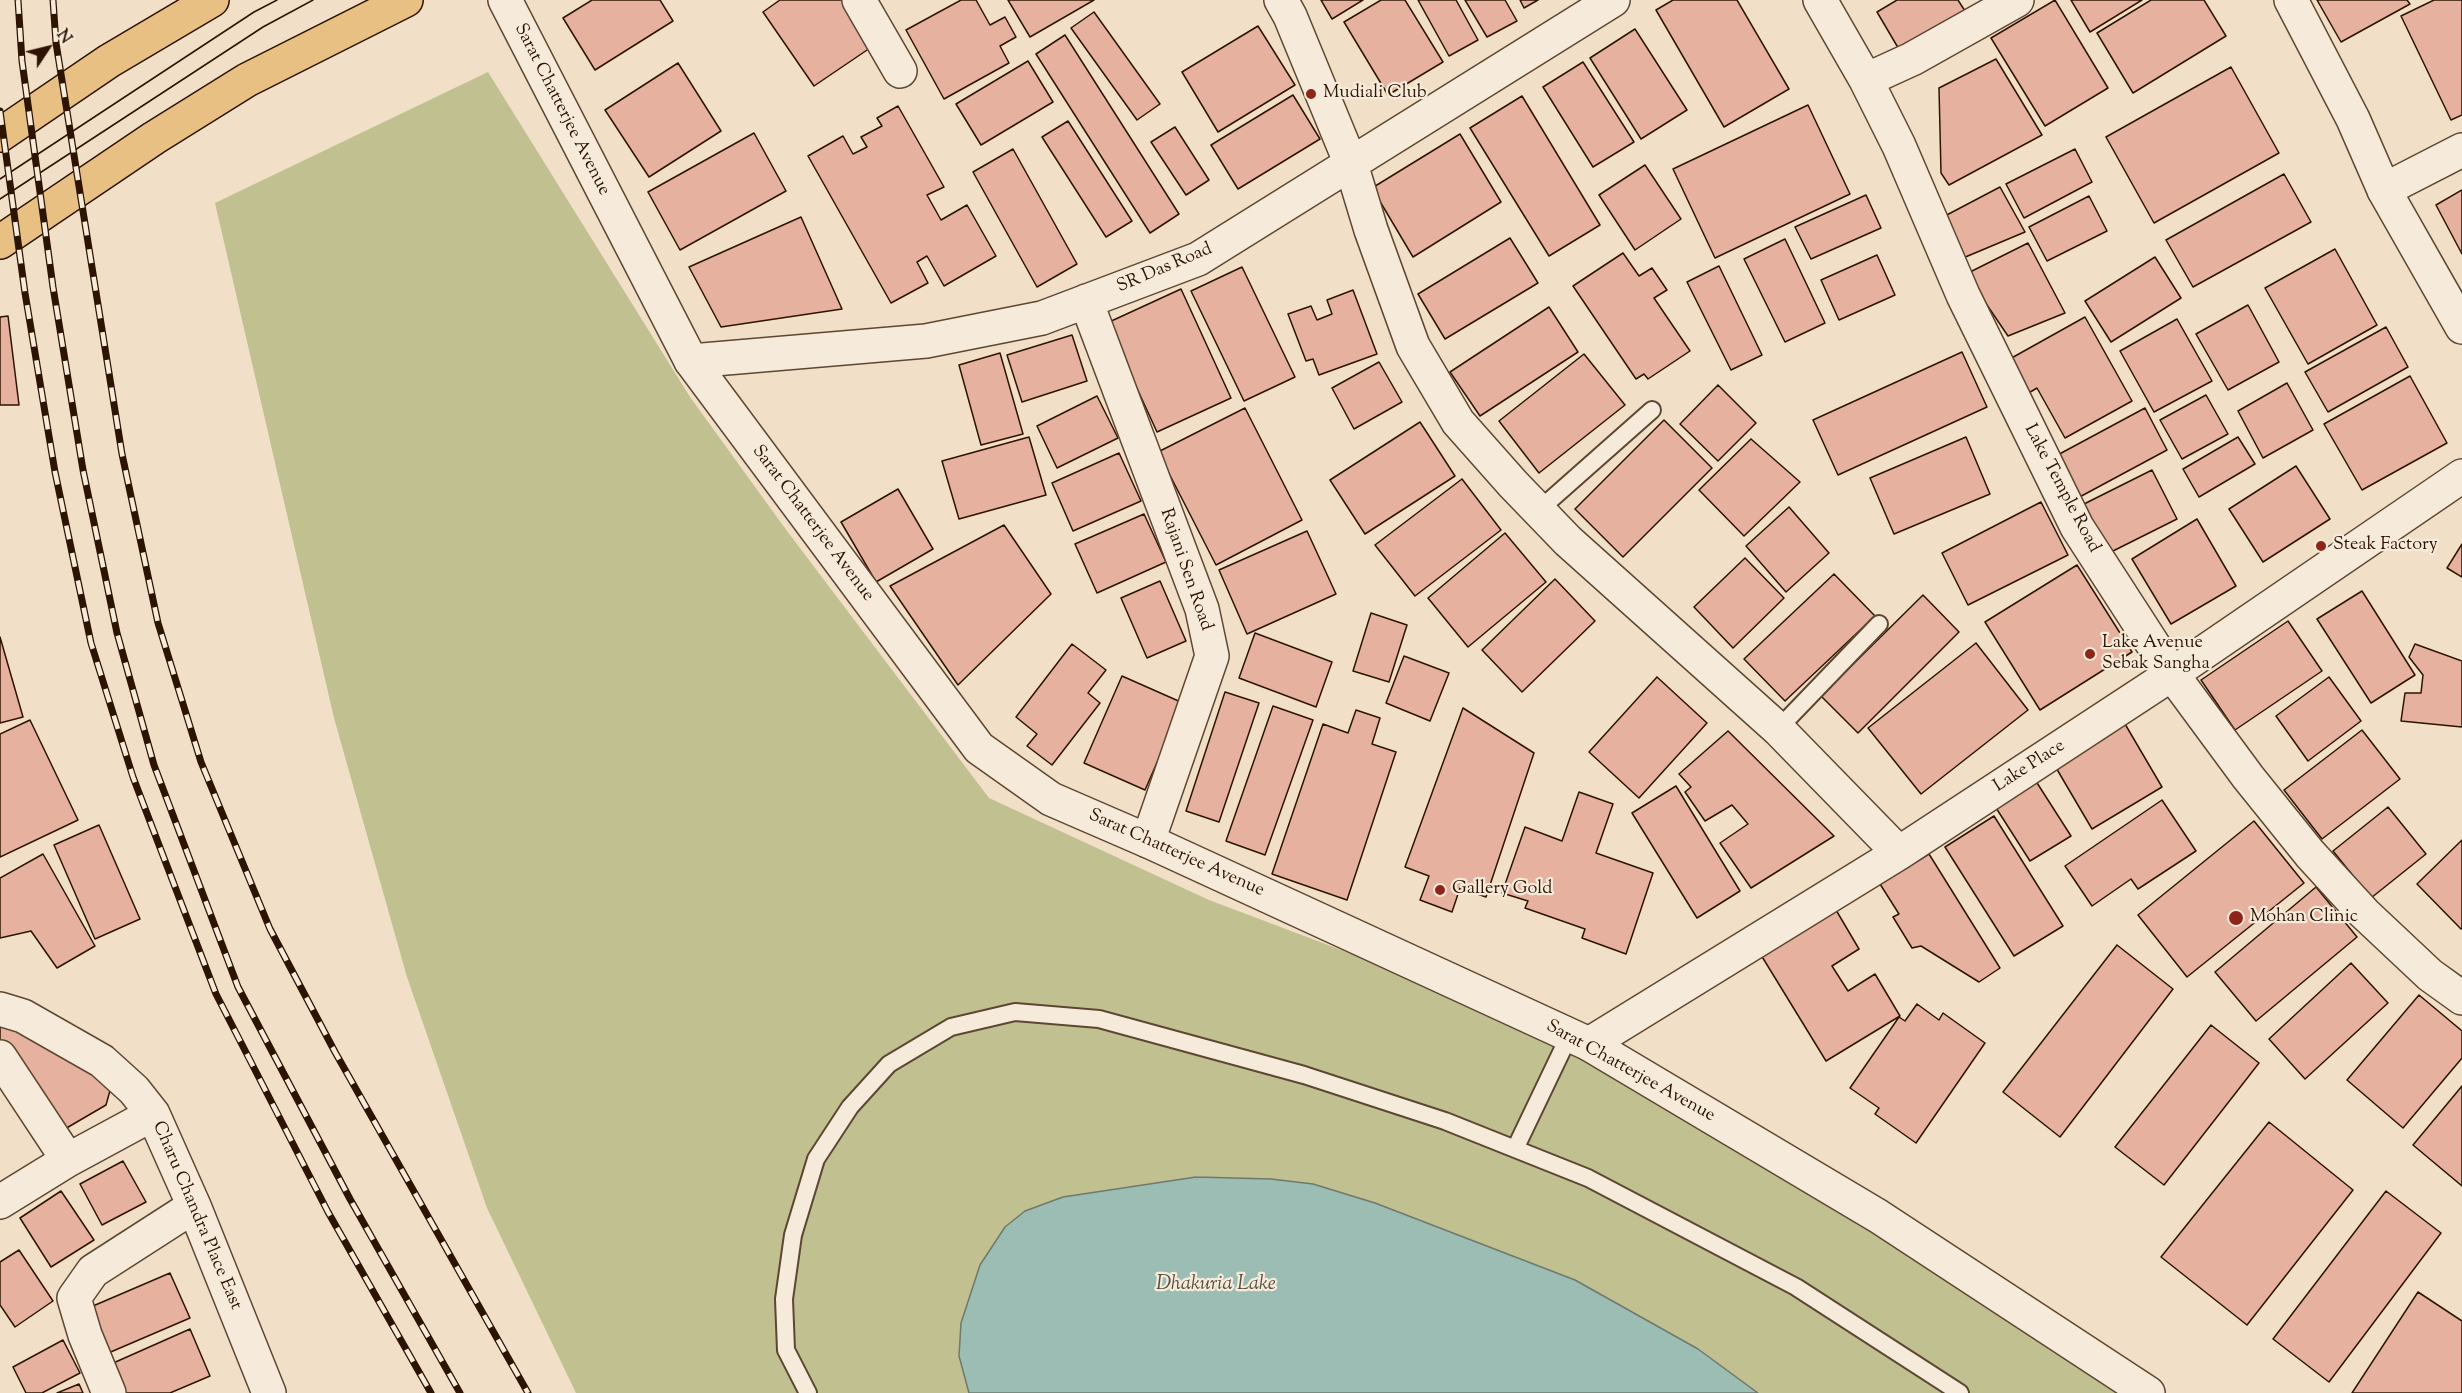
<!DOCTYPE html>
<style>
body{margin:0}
#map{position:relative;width:2462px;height:1393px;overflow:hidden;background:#f1e0c7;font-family:"Sorts Mill Goudy",serif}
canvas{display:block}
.north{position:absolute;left:18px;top:18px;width:60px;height:60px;-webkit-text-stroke:4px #f6ebdb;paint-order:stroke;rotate:55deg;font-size:16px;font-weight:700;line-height:24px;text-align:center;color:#2d1400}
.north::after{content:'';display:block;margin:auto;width:21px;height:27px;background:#2d1400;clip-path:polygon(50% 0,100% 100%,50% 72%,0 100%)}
</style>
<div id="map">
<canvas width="2462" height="1393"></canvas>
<div class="north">N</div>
</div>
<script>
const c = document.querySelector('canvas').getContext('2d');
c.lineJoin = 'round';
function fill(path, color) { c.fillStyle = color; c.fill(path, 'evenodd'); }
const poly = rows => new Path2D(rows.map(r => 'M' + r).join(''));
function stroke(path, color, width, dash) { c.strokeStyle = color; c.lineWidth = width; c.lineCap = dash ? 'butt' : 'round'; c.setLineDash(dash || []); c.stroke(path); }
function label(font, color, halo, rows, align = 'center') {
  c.font = font + ' "Sorts Mill Goudy",serif'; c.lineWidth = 4.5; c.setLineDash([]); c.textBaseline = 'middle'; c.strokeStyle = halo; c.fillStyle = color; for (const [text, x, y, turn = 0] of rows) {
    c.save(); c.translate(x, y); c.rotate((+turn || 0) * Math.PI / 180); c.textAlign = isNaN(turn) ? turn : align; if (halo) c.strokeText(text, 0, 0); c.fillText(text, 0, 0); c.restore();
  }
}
const green = poly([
 [488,72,690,397,787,531,989,798,1209,900,1569,1036,1838,1193,2117,1393,576,1393,487,1208,407,977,334,718,215,203]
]);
const water = poly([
 [1196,1177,1271,1179,1313,1184,1375,1203,1575,1280,1698,1349,1758,1393,969,1393,959,1356,961,1323,980,1265,1005,1227,1025,1211,1063,1197,1196,1177]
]);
const building = poly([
 [592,0,660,0,673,21,595,70,563,18,592,0],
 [780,0,842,0,873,46,814,86,763,12,780,0],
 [961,0,976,0,990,25,1005,17,1016,37,1000,46,1009,63,944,99,906,30,961,0],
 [1008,0,1094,0,1030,37,1008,0],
 [1321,0,1363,0,1332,19,1321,0],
 [1381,0,1405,0,1443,62,1388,95,1344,22,1381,0],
 [1418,0,1456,0,1478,40,1449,56,1418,0],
 [1465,0,1505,0,1517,21,1487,37,1465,0],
 [1520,0,1538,0,1524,8,1520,0],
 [1673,0,1737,0,1789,89,1724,127,1656,10,1673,0],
 [1897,0,1958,0,1965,11,1900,51,1877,12,1897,0],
 [2055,0,2108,88,2045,126,1991,38,2055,0],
 [2071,0,2142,0,2090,32,2071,0],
 [2151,0,2204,0,2226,36,2133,93,2097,33,2151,0],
 [2317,0,2407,0,2410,4,2341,42,2317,0],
 [2434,0,2462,0,2462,115,2451,120,2401,16,2434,0],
 [1094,12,1160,104,1137,120,1071,28,1094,12],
 [1258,26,1295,85,1218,132,1182,72,1258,26],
 [1635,29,1687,110,1641,139,1590,58,1635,29],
 [1065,35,1179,214,1150,233,1036,54,1065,35],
 [1996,59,2042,135,1949,185,1941,173,1939,88,1996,59],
 [1028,61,1053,102,981,145,956,104,1028,61],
 [1583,62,1634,142,1593,167,1543,87,1583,62],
 [678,63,721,131,649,177,605,110,678,63],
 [2231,67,2279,153,2154,223,2106,137,2231,67],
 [1293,95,1320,139,1238,189,1211,145,1293,95],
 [1522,96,1600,225,1549,256,1470,128,1522,96],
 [1808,105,1850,194,1715,258,1673,169,1808,105],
 [898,106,944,187,927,195,941,220,967,205,996,256,944,286,927,256,917,262,928,283,891,303,808,156,843,136,853,154,867,147,861,137,882,126,877,118,898,106],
 [1068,121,1132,221,1106,237,1042,137,1068,121],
 [1175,127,1209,180,1186,195,1151,142,1175,127],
 [754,133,786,191,680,250,648,192,754,133],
 [1460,134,1501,202,1413,257,1372,188,1460,134],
 [1013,149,1077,264,1037,287,973,172,1013,149],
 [2075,149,2092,182,2024,218,2006,184,2075,149],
 [1645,165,1681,219,1635,250,1599,195,1645,165],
 [2284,174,2311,222,2193,287,2166,240,2284,174],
 [2000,187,2025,232,1963,258,1941,218,2000,187],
 [2462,190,2462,254,2436,205,2462,190],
 [1866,195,1881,228,1811,259,1795,227,1866,195],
 [2089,196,2107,231,2047,261,2029,227,2089,196],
 [801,217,842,309,721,327,689,267,801,217],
 [1510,238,1538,283,1445,339,1418,294,1510,238],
 [1785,239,1825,323,1785,342,1744,259,1785,239],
 [2028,243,2065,313,2008,336,1966,274,2028,243],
 [2335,249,2377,325,2308,364,2265,288,2335,249],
 [1623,253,1639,276,1652,268,1667,290,1654,298,1690,351,1648,379,1644,374,1636,379,1573,286,1623,253],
 [1877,255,1895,295,1839,320,1821,280,1877,255],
 [2155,257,2181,298,2111,342,2085,301,2155,257],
 [1719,266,1762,355,1731,370,1687,282,1719,266],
 [1242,267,1295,377,1244,401,1191,291,1242,267],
 [1181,289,1231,398,1157,432,1107,323,1181,289],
 [1353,290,1377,354,1319,375,1313,359,1306,361,1288,314,1311,306,1317,320,1332,314,1327,300,1353,290],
 [2248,305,2279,362,2228,390,2196,334,2248,305],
 [1549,307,1578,352,1480,416,1450,372,1549,307],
 [8,316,19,405,0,405,0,317,8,316],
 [2085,317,2132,401,2065,438,2037,388,2027,394,2008,360,2085,317],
 [2177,319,2212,381,2154,412,2120,351,2177,319],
 [2386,327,2408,367,2328,412,2305,372,2386,327],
 [1072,335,1087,381,1022,402,1007,355,1072,335],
 [1962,352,1987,407,1838,475,1813,420,1962,352],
 [1000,353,1023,434,981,445,959,365,1000,353],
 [1584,354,1625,405,1539,473,1499,421,1584,354],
 [1379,362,1402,402,1354,429,1332,388,1379,362],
 [2410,376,2447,443,2362,490,2324,424,2410,376],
 [2287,383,2313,430,2263,458,2238,411,2287,383],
 [1718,385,1756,423,1718,461,1680,424,1718,385],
 [2206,395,2228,434,2182,459,2160,420,2206,395],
 [1097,396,1118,438,1057,468,1037,426,1097,396],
 [1245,408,1302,520,1216,565,1158,452,1245,408],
 [2145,408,2167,450,2074,500,2052,458,2145,408],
 [1664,420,1712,468,1623,557,1575,509,1664,420],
 [1420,422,1455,476,1365,534,1330,480,1420,422],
 [1029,437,1046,495,959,519,942,461,1029,437],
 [1966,437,1990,494,1894,534,1870,478,1966,437],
 [2238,437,2255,464,2199,497,2183,469,2238,437],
 [1751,439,1800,482,1744,536,1699,490,1751,439],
 [1119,453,1141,501,1073,531,1052,483,1119,453],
 [2296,466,2330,519,2263,562,2229,509,2296,466],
 [2152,470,2177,519,2105,555,2080,506,2152,470],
 [1462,479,1501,530,1415,596,1375,545,1462,479],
 [898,489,933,549,876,582,841,522,898,489],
 [2041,502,2068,555,1968,605,1942,553,2041,502],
 [1789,507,1829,553,1786,592,1746,546,1789,507],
 [1144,514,1166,562,1097,593,1075,544,1144,514],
 [2197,519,2236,586,2171,624,2132,559,2197,519],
 [1004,525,1051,594,958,685,890,586,1004,525],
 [1307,531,1336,594,1247,634,1219,570,1307,531],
 [1505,533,1546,582,1468,647,1428,598,1505,533],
 [2462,544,2462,577,2447,568,2462,544],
 [1745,558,1784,598,1733,648,1694,607,1745,558],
 [2077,565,2132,652,2040,710,1985,622,2077,565],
 [1834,574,1875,616,1785,701,1744,659,1834,574],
 [1555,579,1595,621,1522,692,1482,650,1555,579],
 [1160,581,1186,641,1147,658,1121,598,1160,581],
 [2362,591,2415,675,2371,703,2317,619,2362,591],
 [1923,595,1959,632,1858,733,1821,696,1923,595],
 [1371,613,1407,625,1389,682,1353,671,1371,613],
 [2288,621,2322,671,2235,730,2201,680,2288,621],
 [1255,633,1332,662,1316,707,1239,678,1255,633],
 [0,637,23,717,0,723,0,637],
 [1976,643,2028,710,1921,794,1868,728,1976,643],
 [1072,644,1106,670,1088,693,1100,703,1052,765,1027,746,1037,734,1016,717,1072,644],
 [2415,644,2462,661,2462,727,2401,721,2405,693,2421,693,2423,675,2409,657,2415,644],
 [1404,656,1449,673,1430,721,1386,703,1404,656],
 [1122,676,1183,703,1145,790,1084,763,1122,676],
 [1657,677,1707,723,1639,798,1589,752,1657,677],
 [2329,677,2361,721,2308,761,2276,716,2329,677],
 [1225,692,1259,703,1219,822,1186,811,1225,692],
 [1273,706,1313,720,1265,855,1226,841,1273,706],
 [1463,708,1534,753,1486,897,1460,888,1452,912,1420,900,1429,876,1405,867,1463,708],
 [1356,710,1380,718,1372,744,1396,752,1347,900,1272,874,1323,724,1348,733,1356,710],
 [30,720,78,820,0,857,0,734,30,720],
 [2125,724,2162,787,2092,829,2055,766,2125,724],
 [2362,730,2400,779,2322,839,2284,790,2362,730],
 [1728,731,1834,836,1751,888,1720,843,1748,824,1732,805,1705,821,1685,792,1691,787,1679,774,1728,731],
 [2032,775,2071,836,2030,861,1991,800,2032,775],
 [1676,786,1740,891,1697,918,1632,813,1676,786],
 [1579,792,1613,804,1596,853,1653,873,1626,954,1582,938,1585,929,1525,908,1528,901,1502,893,1525,827,1562,841,1579,792],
 [2162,800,2196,851,2138,889,2131,879,2092,906,2065,866,2162,800],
 [2388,807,2426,854,2371,898,2333,851,2388,807],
 [1994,816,2063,926,2014,956,1945,847,1994,816],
 [2254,821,2304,883,2187,977,2138,915,2254,821],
 [99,825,140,919,95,939,54,845,99,825],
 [2462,840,2462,928,2461,929,2417,884,2462,840],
 [43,854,95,946,57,968,31,931,0,938,0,878,43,854],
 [1929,854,2000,968,1979,982,1921,946,1912,948,1893,917,1899,914,1880,884,1929,854],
 [2316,887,2357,937,2256,1021,2215,972,2316,887],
 [1836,910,1859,949,1832,966,1848,991,1875,974,1900,1016,1826,1061,1761,955,1836,910],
 [2117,945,2173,989,2060,1137,2003,1092,2117,945],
 [2351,963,2388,1003,2305,1079,2269,1039,2351,963],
 [2419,995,2462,1031,2462,1058,2403,1128,2347,1080,2419,995],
 [1917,1004,1939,1020,1943,1013,1985,1043,1916,1143,1875,1114,1879,1108,1850,1088,1899,1017,1905,1021,1917,1004],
 [4,1017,111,1087,106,1105,58,1133,0,1047,0,1021,4,1017],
 [2211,1025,2259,1063,2164,1185,2115,1147,2211,1025],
 [2462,1086,2462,1186,2413,1145,2462,1086],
 [2269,1122,2353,1190,2247,1325,2161,1257,2269,1122],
 [123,1161,146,1202,102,1225,80,1184,123,1161],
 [61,1191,94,1240,51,1267,20,1218,61,1191],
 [2386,1191,2441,1233,2329,1382,2273,1339,2386,1191],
 [19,1250,53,1301,15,1327,0,1305,0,1262,19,1250],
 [170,1273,190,1318,106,1354,86,1309,170,1273],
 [2418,1292,2462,1321,2462,1393,2352,1393,2418,1292],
 [190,1329,210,1376,170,1393,113,1393,102,1368,190,1329],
 [63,1340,80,1373,42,1393,26,1393,13,1367,63,1340],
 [79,1384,83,1393,57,1393,79,1384]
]);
const service = poly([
 [1539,510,1652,410],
 [1778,729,1879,624],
 [1515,1149,1570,1034],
 [808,1393,786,1350,784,1299,793,1235,816,1159,850,1107,889,1064,951,1027,1015,1012,1099,1019,1304,1075,1445,1121,1588,1178,1796,1287,1960,1393]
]);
const minor = poly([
 [859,0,900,71],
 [1281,0,1290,16,1351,164,1371,230,1413,346,1458,422,1513,484,1568,541,1778,729,1899,853],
 [1820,0,1866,80,1899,146,1963,295,2077,527,2172,674,2248,777,2310,854,2364,913,2430,975,2462,998],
 [1866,80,1912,59,2017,0],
 [2384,190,2462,150],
 [1086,301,1202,609,1212,656,1148,841],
 [691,361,926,341,1042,318,1198,259,1613,0],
 [0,1009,23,1016,102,1061,134,1090,153,1114,194,1206,269,1393],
 [1589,1044,1899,853,2172,674,2462,476],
 [0,1057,68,1160],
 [0,1202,68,1160,153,1114],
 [109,1393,85,1335,74,1298,93,1271,194,1206]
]);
const tertiary = poly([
 [505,0,691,361,979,748,1051,799,1148,841,1589,1044,1878,1216,2148,1393],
 [2291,0,2353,119,2384,190,2462,327]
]);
const primary = poly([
 [0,135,109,61,212,0],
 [0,242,154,138,247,80,406,0]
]);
const tram = poly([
 [0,179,254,12,277,0],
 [0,199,263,27,313,0]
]);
const rail = poly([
 [18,0,22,61,53,287,83,470,117,633,154,765,238,987,350,1199,460,1393],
 [53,0,56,43,122,454,158,623,201,762,270,929,335,1052,528,1393],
 [0,111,25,293,55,472,91,643,133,777,216,994,328,1212,431,1393]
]);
const markers = [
 [1311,94,6,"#8f2418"],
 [2321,546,6,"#8f2418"],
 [2090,654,6,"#8f2418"],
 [1440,890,6,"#8f2418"],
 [2236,918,8,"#8f2418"]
];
const poiNames = [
 ["Mudiali Club",1323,94],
 ["Steak Factory",2333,546],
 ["Lake Avenue",2102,644],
 ["Sebak Sangha",2102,665],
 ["Gallery Gold",1452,890],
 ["Mohan Clinic",2250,918]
];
const streetNames = [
 ["Sarat Chatterjee Avenue",561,110,63],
 ["SR Das Road",1165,269,-23],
 ["Lake Temple Road",2061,489,62],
 ["Sarat Chatterjee Avenue",812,524,53],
 ["Rajani Sen Road",1185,570,71],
 ["Lake Place",2030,767,-33],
 ["Sarat Chatterjee Avenue",1176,854,24],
 ["Sarat Chatterjee Avenue",1630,1072,29],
 ["Charu Chandra Place East",196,1216,67]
];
const waterNames = [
 ["Dhakuria Lake",1216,1286]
];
fill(green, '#c1c091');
fill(water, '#9bbdb4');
stroke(water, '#6f796c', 1.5);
fill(building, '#e6b19f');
stroke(building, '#2d1400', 1.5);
stroke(service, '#5e4732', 20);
stroke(minor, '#5e4732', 36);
stroke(tertiary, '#5e4732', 36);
stroke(primary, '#2d1400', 36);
stroke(service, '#f6ebdb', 16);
stroke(minor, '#f6ebdb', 33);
stroke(tertiary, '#f6ebdb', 33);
stroke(primary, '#e8c084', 33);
stroke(tram, '#2d1400', 1.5);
stroke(rail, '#2d1400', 7);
stroke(rail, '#f6ebdb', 4.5, [14]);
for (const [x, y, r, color] of markers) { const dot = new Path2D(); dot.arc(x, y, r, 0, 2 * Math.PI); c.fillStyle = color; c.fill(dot); stroke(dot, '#f6ebdb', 2); }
label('18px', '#2d1400', '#f6ebdb', poiNames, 'left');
label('18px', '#2d1400', '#f6ebdb', streetNames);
label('italic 20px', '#544f3f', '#f6ebdb', waterNames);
</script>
